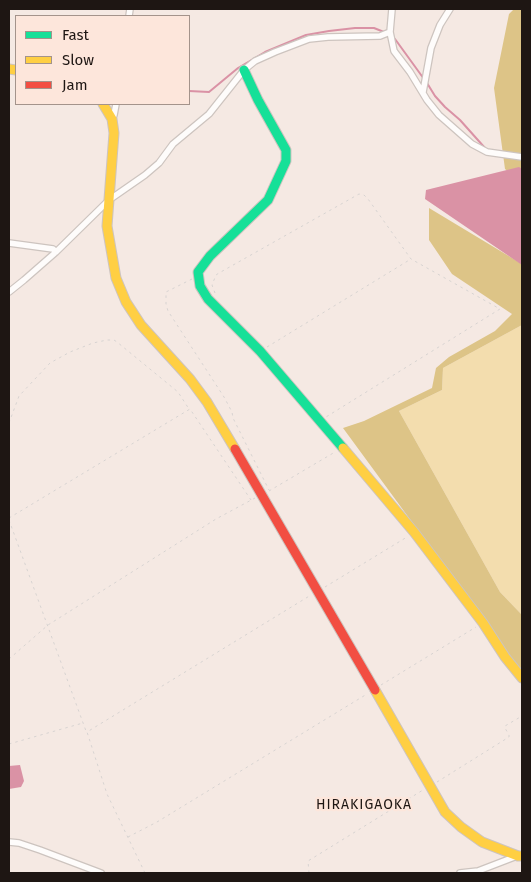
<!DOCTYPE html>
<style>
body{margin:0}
#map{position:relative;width:531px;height:882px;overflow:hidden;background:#f5e9e3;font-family:"Fira Sans",sans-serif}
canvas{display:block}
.frame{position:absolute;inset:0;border:10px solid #1e1613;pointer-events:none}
.legend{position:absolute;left:15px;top:15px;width:175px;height:90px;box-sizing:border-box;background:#fde6db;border:1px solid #a4938b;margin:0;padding:6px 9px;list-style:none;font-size:15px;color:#1e1613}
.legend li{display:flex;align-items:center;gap:10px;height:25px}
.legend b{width:25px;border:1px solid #a4938b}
</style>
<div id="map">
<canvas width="531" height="882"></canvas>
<div class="frame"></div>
<ul class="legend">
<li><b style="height:6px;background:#16e098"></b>Fast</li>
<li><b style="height:6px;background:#ffcf43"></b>Slow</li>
<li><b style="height:6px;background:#f24e42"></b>Jam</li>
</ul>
</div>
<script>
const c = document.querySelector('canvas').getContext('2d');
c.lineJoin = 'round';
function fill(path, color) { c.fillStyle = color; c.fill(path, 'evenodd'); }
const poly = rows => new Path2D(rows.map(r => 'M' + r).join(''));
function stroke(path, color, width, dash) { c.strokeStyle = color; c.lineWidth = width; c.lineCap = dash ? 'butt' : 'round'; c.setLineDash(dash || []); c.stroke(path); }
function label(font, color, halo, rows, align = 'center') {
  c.font = font + ' "Fira Sans",sans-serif'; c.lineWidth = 4.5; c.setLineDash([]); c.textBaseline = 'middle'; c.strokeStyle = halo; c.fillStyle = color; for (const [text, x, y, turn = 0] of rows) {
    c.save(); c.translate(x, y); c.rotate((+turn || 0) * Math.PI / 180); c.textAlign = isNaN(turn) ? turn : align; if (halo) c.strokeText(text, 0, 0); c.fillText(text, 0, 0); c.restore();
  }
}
const green = poly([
 [522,325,522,615,500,592,399,411,442,390,443,368]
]);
const forest = poly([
 [514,9,522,9,522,182,505,169,494,88,509,14],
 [429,208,522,264,522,325,443,368,442,390,399,411,500,592,522,615,522,672,343,428,364,421,432,388,436,368,449,357,495,331,512,314,452,274,429,240]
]);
const water = poly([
 [519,167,522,169,522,265,425,199,426,190],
 [20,765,24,781,21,787,9,789,9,766]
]);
const stream = poly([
 [392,38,395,39,424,79],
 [427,83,435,96,445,107,460,120,485,148],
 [189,91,209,92,238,68,265,52,306,35,329,31,355,28,374,28,384,32]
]);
const path = poly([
 [192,279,166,292,166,304,168,311,224,397,232,412,233,418,269,490],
 [215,293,212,285,216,275,219,273,359,194,364,195,368,199,411,259,500,309,326,417],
 [267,347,411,259],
 [9,423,19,396,50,363,70,352,93,343,107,340,114,340,117,342,178,392,189,409],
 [269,491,335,452],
 [9,518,190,409,251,500],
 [9,520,86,731],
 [325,587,407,537],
 [9,659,48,625,216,519,255,498],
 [381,685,476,627],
 [9,744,83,723],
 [437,782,509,737,509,735,505,728,505,726,522,716],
 [128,837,157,822,367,694],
 [145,873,107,794,87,732,311,595],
 [309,873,308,861,423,790]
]);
const street = poly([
 [392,9,390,32,394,51,410,72,427,100,439,115,472,144,487,152,522,157],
 [129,16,130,9],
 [423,92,431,48,440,25,450,9],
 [112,119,114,115,116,104],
 [9,243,53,249,56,252],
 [9,292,24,280,56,252,109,200,145,175,159,163,173,144,209,114,244,70,255,61,275,52,309,39,328,37,380,36,390,32],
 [9,842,19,843,40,850,101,873],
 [460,873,478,871,517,856]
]);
const fast = poly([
 [244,70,258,100,286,150,286,161,268,200,210,256,198,272,200,286,208,299,260,351,343,448]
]);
const slow = poly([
 [9,69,16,70],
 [103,104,112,119,114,133,107,226,116,278,126,302,141,325,190,379,207,402,235,449],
 [343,448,414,532,483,623,505,657,522,678],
 [375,690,445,812,461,827,482,842,518,856,522,856]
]);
const jam = poly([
 [235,449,375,690]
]);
const neighbourhoodNames = [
 ["HIRAKIGAOKA",364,805]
];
fill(green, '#f3ddae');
fill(forest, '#ddc487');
fill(water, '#da92a5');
stroke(stream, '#da92a5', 2);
stroke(street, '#cdc4bf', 8);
stroke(fast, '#cdc4bf', 11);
stroke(slow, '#cdc4bf', 11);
stroke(jam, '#cdc4bf', 11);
stroke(path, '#d7d3d1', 1, [2.5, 4]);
stroke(street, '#fefcfb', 5.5);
stroke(fast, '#16e098', 9);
stroke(slow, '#ffcf43', 9);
stroke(jam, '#f24e42', 9);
c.letterSpacing = '1px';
label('14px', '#1e1613', '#fde6db', neighbourhoodNames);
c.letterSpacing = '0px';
</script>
